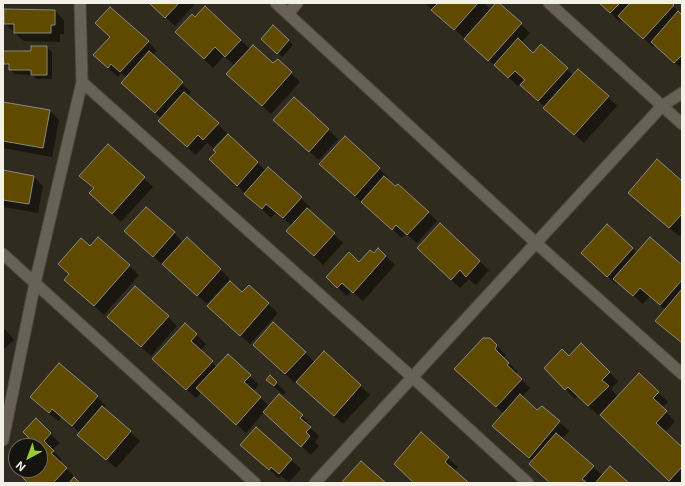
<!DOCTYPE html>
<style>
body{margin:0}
#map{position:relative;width:685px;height:486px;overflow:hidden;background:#2f2b1f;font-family:Inter,sans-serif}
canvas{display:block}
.frame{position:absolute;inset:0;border:4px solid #f3f0e8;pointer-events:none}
.north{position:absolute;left:8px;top:438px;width:40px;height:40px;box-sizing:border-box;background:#15130e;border:1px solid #6e6b65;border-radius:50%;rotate:221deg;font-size:11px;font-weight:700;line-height:16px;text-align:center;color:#f3f0e8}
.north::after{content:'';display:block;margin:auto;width:14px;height:18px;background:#99cb36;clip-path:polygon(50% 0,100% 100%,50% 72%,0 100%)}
</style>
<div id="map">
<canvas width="685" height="486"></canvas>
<div class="frame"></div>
<div class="north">N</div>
</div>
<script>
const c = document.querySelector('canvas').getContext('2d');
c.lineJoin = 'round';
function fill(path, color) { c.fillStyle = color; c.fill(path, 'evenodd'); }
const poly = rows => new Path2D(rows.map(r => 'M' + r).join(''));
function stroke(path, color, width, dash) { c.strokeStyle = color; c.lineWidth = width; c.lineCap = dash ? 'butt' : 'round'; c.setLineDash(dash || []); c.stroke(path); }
const shadow = poly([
 [149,3,196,3,175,26],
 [425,3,484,3,491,10,498,3,530,33,521,43,534,54,567,69,573,75,608,97,617,106,584,143,531,94,524,79,518,86],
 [600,3,670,3,682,15,682,69,655,45,653,47,623,19,620,22],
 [5,10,55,11,64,20,64,34,60,34,60,42,24,41,5,24],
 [274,27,293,45,282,57,267,44],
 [240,40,250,49,273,65,278,60,300,82,271,114,237,83,235,66,224,56,213,68,185,41],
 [148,42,157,51,152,56,191,92,187,96,227,133,213,148,207,143,196,155,168,130,162,119,131,92,127,78,121,73,118,77,104,64],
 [47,47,52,52,52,79,37,79,32,75,14,74,5,63],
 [294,99,338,139,319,160,284,129],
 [3,103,50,111,59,120,52,157,3,148],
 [228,136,266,171,268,169,301,198,310,207,308,210,343,243,323,265,297,240,292,226,276,212,271,218,219,168,217,152],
 [345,137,389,178,387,180,428,212,437,221,417,243,406,234,402,238,329,173],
 [108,145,153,187,121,222,99,202,94,189,80,176],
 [3,171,34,177,43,186,38,213,3,207],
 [682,182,682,233,679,236,638,202],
 [607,225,637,253,682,267,682,344,656,320,665,310,650,296,643,304,619,283,617,285,591,262],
 [174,233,183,242,187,238,230,279,207,304,164,264,163,265,135,240],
 [98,238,139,275,104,315,75,289,90,248],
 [418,248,479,261,489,270,476,285,469,279,460,288],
 [374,254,386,256,395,265,363,301,351,291,347,296,336,286,359,263],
 [249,286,278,313,250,344,217,315],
 [168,317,177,326,151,356,117,326],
 [185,324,206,344,200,351,217,367,228,355,259,385,253,391,269,406,302,416,311,425,309,427,319,436,315,442,319,446,311,455,264,412,246,433,202,392,196,398,162,368],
 [3,327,14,340,3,350],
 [490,339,506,355,503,358,518,372,516,374,530,388,522,397,537,411,542,407,569,431,562,439,603,476,628,483,550,483,530,464,533,461,493,426,504,414,465,378],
 [581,345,618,381,611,389,618,397,639,375,668,402,662,408,675,421,665,432,682,448,682,483,672,483,610,424,616,399,615,398,598,415,578,396,575,399,545,368,569,357],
 [305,353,315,362,324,353,370,395,343,424,297,381,295,383,263,354],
 [270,377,286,392,283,395,267,380],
 [97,397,106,406,104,408,140,441,116,468,88,444,80,433,62,417,58,421,40,406],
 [36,420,60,443,52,450,62,460,60,463,76,478,75,479,78,483,29,483,19,470,40,470,40,446,26,446,32,440],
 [256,429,301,469,289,482,281,476,279,478,251,454],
 [421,434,458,467,454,471,467,483,416,483]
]);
const building = poly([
 [149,3,179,3,165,18,149,3],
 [438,3,478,3,454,30,431,10,438,3],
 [496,3,499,3,522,23,488,61,464,39,496,3],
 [599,3,620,3,610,13,599,3],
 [630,3,671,3,674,5,643,39,618,16,630,3],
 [205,6,241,40,225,57,215,47,204,59,175,32,192,14,195,17,205,6],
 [110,7,149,41,120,72,111,64,108,68,93,55,110,37,95,23,110,7],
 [4,9,55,10,55,25,51,25,51,33,14,33,14,24,4,24,4,9],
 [678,11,682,15,682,55,674,63,651,42,678,11],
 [273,25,289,40,277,54,261,39,273,25],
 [518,38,533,53,541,44,568,68,538,101,520,85,525,80,515,71,508,78,494,65,518,38],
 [253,45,273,63,278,59,292,72,262,106,226,74,253,45],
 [31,46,47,46,47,75,31,75,31,70,9,70,9,64,4,64,3,51,31,51,31,46],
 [149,51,183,82,155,113,121,83,149,51],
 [578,69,609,96,574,135,543,108,578,69],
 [184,92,219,123,203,140,198,135,187,147,158,121,184,92],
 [294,97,329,129,309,152,273,120,294,97],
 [3,102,50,110,43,148,3,141,3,102],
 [228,134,258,162,237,186,209,159,216,152,213,150,228,134],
 [345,136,380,168,355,196,319,164,345,136],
 [108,144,145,177,112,214,89,193,94,188,79,176,108,144],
 [657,159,682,181,682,214,669,228,628,193,657,159],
 [268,167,302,197,283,218,266,204,262,209,244,194,268,167],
 [3,170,34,176,29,204,3,200,3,170],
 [384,176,395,186,398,184,429,212,407,235,396,225,392,230,361,202,384,176],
 [146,207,175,232,153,257,124,231,146,207],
 [307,208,335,233,314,256,286,231,307,208],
 [440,223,480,261,466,277,460,270,451,280,417,248,440,223],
 [607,224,633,248,607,277,581,253,607,224],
 [98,237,130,265,94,306,64,280,69,274,58,264,81,238,90,246,98,237],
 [187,237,221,269,197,296,162,264,187,237],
 [650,237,682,265,682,280,660,305,640,288,633,296,613,279,650,237],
 [378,248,386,256,353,293,342,283,337,288,326,277,349,252,359,262,370,250,374,253,378,248],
 [230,281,242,292,249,285,269,303,240,336,207,306,230,281],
 [135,286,169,316,141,347,107,317,135,286],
 [682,289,682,343,655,321,682,289],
 [273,322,306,352,285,374,253,345,273,322],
 [185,323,197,334,191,341,213,361,186,390,152,359,185,323],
 [483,338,490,338,497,345,495,349,509,363,507,365,522,379,496,407,454,369,483,338],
 [581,343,610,372,602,380,609,386,588,406,568,387,565,390,544,368,562,349,569,356,581,343],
 [324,351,361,385,334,416,296,382,324,351],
 [228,354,251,375,244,382,261,397,236,425,196,388,228,354],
 [59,363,98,396,72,426,52,409,49,413,30,397,59,363],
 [639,373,659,392,653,398,667,411,656,423,682,447,682,467,669,481,600,415,639,373],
 [270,375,277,382,274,386,266,380,270,375],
 [279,394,303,415,300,418,311,427,306,432,310,436,301,447,263,412,279,394],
 [520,394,537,410,542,406,560,421,529,458,492,426,520,394],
 [102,406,131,431,106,460,77,435,102,406],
 [36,418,51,433,44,441,54,451,51,453,67,468,53,483,28,483,16,471,18,470,40,470,40,446,24,446,30,439,23,432,36,418],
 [256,427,292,459,279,474,271,467,269,470,240,445,256,427],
 [421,432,449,457,445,462,468,482,467,483,414,483,394,464,421,432],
 [556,433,594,466,582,479,587,483,550,483,529,464,556,433],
 [361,461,386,483,341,483,361,461],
 [610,466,629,483,595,483,610,466],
 [74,477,80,483,69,483,74,477]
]);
const minor = poly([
 [276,3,536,243,682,374],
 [549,3,682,124],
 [288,14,297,3],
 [82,82,412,377,528,483],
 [3,254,255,483],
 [3,440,35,283,82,82,80,3]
]);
const tertiary = poly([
 [315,483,662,106,682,93]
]);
fill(shadow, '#0007');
fill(building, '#5f4a00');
stroke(building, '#8e897b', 1);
stroke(minor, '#4c483e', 13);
stroke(tertiary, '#4c483e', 13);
stroke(minor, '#676255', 11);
stroke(tertiary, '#676255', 11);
</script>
